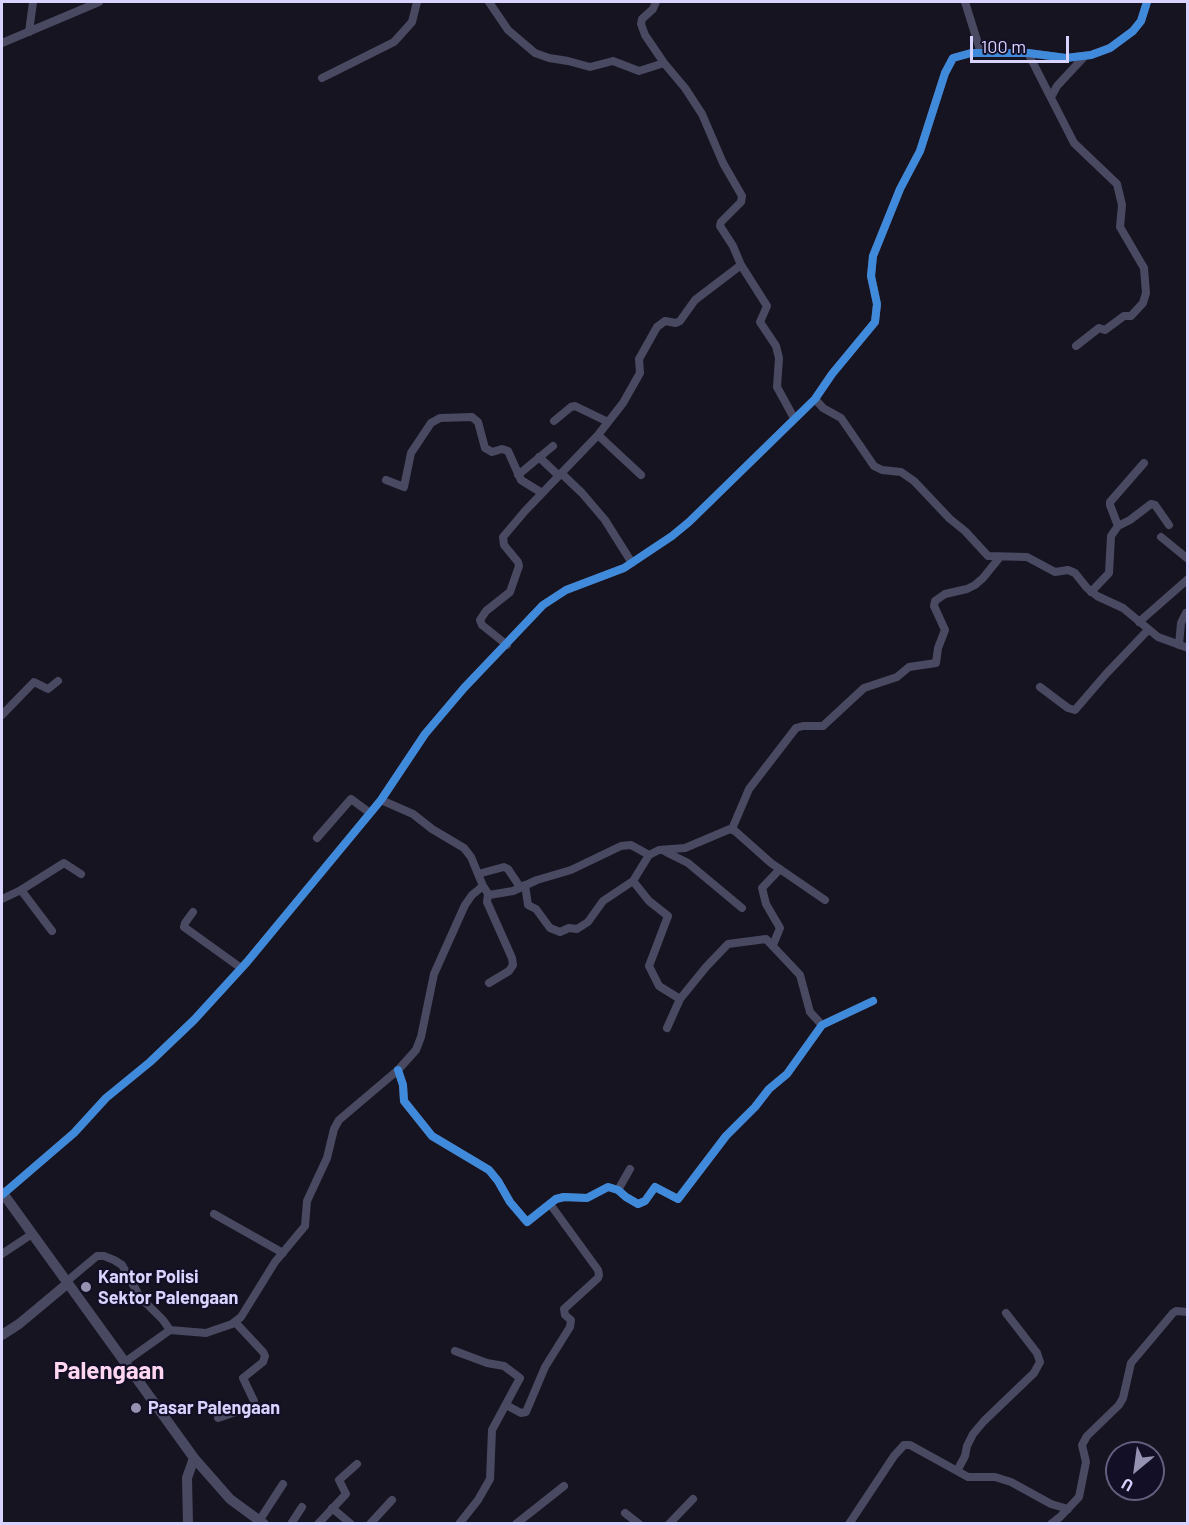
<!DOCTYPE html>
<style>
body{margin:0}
#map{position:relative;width:1189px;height:1525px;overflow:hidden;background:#161421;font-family:Barlow,sans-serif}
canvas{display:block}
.frame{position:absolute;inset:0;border:3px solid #d9d4ff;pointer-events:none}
.north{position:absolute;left:1105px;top:1441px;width:60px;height:60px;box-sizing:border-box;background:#130f26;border:2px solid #625e7d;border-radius:50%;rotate:209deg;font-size:16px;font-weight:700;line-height:24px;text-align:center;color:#d9d4ff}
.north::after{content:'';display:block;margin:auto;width:21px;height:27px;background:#9591b1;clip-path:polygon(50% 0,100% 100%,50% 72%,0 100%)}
.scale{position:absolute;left:970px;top:36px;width:99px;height:27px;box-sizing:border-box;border:3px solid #d9d4ff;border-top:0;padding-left:8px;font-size:18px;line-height:21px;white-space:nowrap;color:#d9d4ff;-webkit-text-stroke:4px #130f26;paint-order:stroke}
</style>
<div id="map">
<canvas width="1189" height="1525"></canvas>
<div class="frame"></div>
<div class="north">U</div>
<div class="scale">100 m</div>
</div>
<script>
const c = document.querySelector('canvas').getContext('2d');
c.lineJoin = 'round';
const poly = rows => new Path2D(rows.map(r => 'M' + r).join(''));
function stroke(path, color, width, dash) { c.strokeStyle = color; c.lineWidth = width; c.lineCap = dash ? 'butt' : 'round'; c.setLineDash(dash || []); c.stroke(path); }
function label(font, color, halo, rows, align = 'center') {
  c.font = font + ' Barlow,sans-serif'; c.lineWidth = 4.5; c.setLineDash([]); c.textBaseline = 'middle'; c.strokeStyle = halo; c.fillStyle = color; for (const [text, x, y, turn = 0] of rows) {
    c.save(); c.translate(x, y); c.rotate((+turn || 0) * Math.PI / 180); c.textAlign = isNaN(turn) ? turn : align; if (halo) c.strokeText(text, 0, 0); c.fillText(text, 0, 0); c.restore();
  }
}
const minor = poly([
 [489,2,508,30,535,53,549,58,568,61,590,67,613,61,639,71,664,63,685,88,702,114,723,163,742,196,741,202,721,222,720,226,733,246,741,265,767,306,760,322,776,346,779,358,777,387,794,418],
 [656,2,653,9,642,19,641,24,645,35,664,63],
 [965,2,981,53],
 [29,32,33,2],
 [2,43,99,2],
 [1028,53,1074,143,1117,184,1122,205,1120,227,1144,268,1146,293,1143,303,1131,316,1124,316,1105,330,1099,328,1076,346],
 [322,78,394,42,412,22,417,2],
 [1051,97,1057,86,1084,57],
 [815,399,823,408,841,418,874,466,882,470,901,472,914,481,950,519,965,531,988,556,1027,557,1055,572,1068,570,1075,573,1087,588,1097,596,1123,608,1158,637,1188,648],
 [554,421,571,407,575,406,608,422],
 [598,435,641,475],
 [539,457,559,476],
 [562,474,582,493,605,520,632,563],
 [518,475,553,446],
 [386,480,404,487,411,453,431,423,440,418,472,417,478,422,485,448,492,452,502,449,508,451,521,480,542,493],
 [1118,526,1110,505,1110,502,1144,463],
 [1161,537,1188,559],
 [1091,592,1109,573,1111,536,1118,526,1130,520,1151,504,1155,505,1169,525],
 [1139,622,1188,579],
 [507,645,482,625,480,620,486,611,510,592,519,566,518,562,504,545,503,537,525,511,598,435,623,403,640,373,639,359,657,327,665,321,676,323,680,321,695,300,741,265],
 [1179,645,1181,623,1186,613],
 [1040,687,1068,708,1075,710,1106,674,1148,630],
 [2,715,34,682,48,689,58,681],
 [381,800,413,814,432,829,464,848,471,857,483,886,489,895,513,891,537,880,571,870,621,846,631,845,649,855,659,850,685,848,730,829,735,831,771,863,825,900],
 [732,829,749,789,796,728,803,726,823,726,864,688,897,677,909,667,936,663,938,648,945,630,934,606,935,601,945,594,967,589,975,585,983,578,1000,557],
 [317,838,351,799,370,813],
 [666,852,688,863,742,908],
 [478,874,504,867,508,869,520,887],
 [633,881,649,901,668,916,649,966,659,986,680,999,667,1028],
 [525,885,528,905,536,909,550,928,560,932,569,928,577,929,588,922,603,901,633,881,649,855],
 [21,890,64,863,81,874],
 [488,894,487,902,512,958,513,965,509,971,489,983],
 [2,899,21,890,52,931],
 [193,912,185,923,184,927,241,968],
 [773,945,780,928,766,904,762,888,780,869],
 [680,999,706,967,728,944,766,939,800,975,810,1012,822,1025],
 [398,1070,403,1085,404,1101,432,1136,489,1170,498,1181,510,1202,527,1222,556,1199,564,1197,587,1198,608,1187,618,1190,626,1197,638,1204,645,1201,655,1187,678,1199,726,1136,755,1107,769,1089,787,1074,822,1025,873,1001],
 [618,1190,630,1169],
 [3,1194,74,1133,106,1098,150,1062,194,1020,247,962,381,800,425,734,464,688,543,605,566,590,624,568,672,536,689,522,815,399,832,374,875,322,877,304,871,276,873,256,900,189,920,151,945,73,953,58,971,53,1028,53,1066,58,1091,55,1110,48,1133,31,1141,21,1147,2],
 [214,1214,283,1253],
 [2,1254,32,1234],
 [66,1282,97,1256,104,1256,114,1260,122,1265,140,1297,163,1320,170,1330],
 [455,1351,487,1363,504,1366,520,1378,492,1430,490,1479,478,1500,459,1524],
 [125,1362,170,1330,206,1333,232,1324,241,1317,275,1262,305,1226,307,1201,327,1158,334,1129,339,1120,398,1070,416,1050,421,1037,434,974,465,905,472,895,483,886],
 [506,1405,521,1413,526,1412,545,1367,570,1327,571,1320,565,1315,564,1309,598,1278,599,1275,598,1270,550,1204],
 [218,1418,254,1406,254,1401,243,1378,263,1362,265,1356,263,1352,235,1322],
 [957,1471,965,1456,967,1446,973,1434,984,1421,1034,1373,1040,1362,1037,1353,1006,1313],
 [332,1508,351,1524],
 [625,1513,639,1524],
 [259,1521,283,1484],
 [291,1524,302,1507],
 [318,1524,346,1494,339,1480,357,1464],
 [370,1524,392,1500],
 [516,1524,564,1486],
 [669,1524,693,1499],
 [849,1524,894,1456,904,1445,910,1445,968,1477,995,1477,1011,1482,1051,1504,1068,1509],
 [1051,1524,1060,1517,1079,1497,1086,1462,1082,1445,1087,1436,1119,1405,1123,1398,1131,1363,1173,1313,1176,1311,1188,1312]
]);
const tertiary = poly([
 [2,1192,194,1458,230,1499,264,1524],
 [2,1335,19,1324,67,1284],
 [188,1524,187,1478,194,1458]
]);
const cycleway = poly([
 [398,1070,403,1085,404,1101,432,1136,489,1170,498,1181,510,1202,527,1222,556,1199,564,1197,587,1198,608,1187,618,1190,626,1197,638,1204,645,1201,655,1187,678,1199,726,1136,755,1107,769,1089,787,1074,822,1025,873,1001],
 [3,1194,74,1133,106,1098,150,1062,194,1020,247,962,381,800,425,734,464,688,543,605,566,590,624,568,672,536,689,522,815,399,832,374,875,322,877,304,871,276,873,256,900,189,920,151,945,73,953,58,971,53,1028,53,1066,58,1091,55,1110,48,1133,31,1141,21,1147,2]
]);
const markers = [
 [86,1287,6,"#9591b1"],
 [136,1408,6,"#9591b1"]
];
const poiNames = [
 ["Kantor Polisi",98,1277],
 ["Sektor Palengaan",98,1298],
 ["Pasar Palengaan",148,1408]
];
const districtNames = [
 ["Palengaan",109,1371]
];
stroke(minor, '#4a4962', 8);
stroke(tertiary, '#4a4962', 10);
stroke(cycleway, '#408adc', 8);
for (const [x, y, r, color] of markers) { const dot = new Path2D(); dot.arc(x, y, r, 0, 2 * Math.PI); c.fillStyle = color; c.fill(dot); stroke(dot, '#130f26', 2); }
label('bold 18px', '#d9d4ff', '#130f26', poiNames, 'left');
label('bold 24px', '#ffd6f0', '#130f26', districtNames);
</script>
